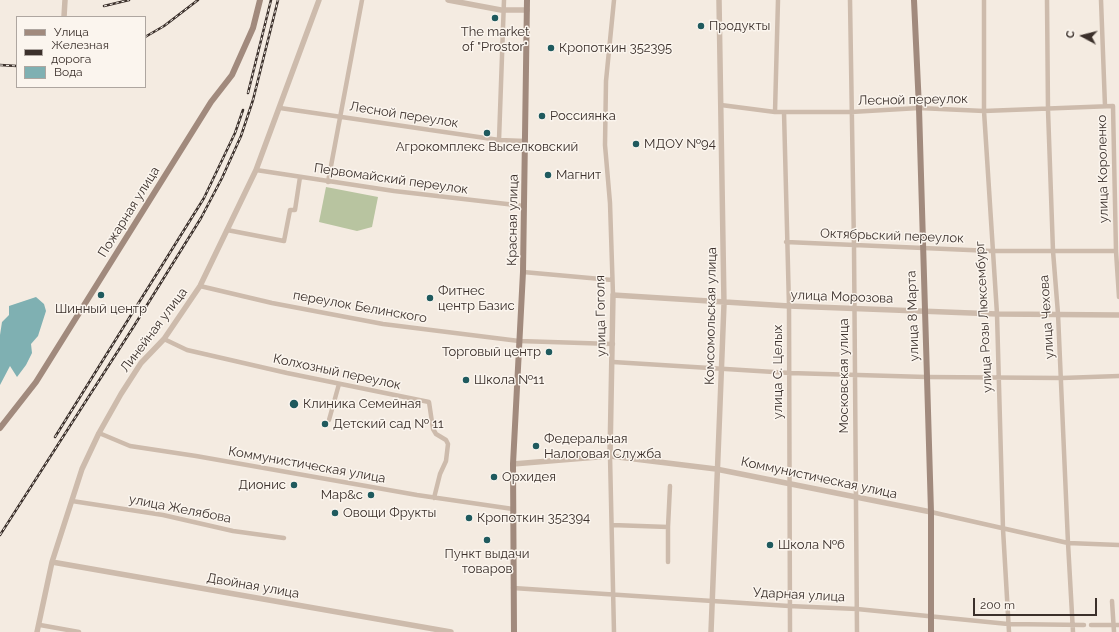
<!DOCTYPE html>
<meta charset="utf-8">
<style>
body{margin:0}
#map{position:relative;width:1119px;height:632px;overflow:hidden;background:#f4ebe1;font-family:Raleway,sans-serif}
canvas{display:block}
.legend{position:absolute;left:16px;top:16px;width:130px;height:72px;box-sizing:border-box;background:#fbf5ee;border:1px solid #aea6a0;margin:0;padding:5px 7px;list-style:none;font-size:12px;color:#3b302b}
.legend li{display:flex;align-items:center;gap:8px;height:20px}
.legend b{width:20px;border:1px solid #aea6a0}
.north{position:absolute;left:1063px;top:16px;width:40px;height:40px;-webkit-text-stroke:3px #fbf5ee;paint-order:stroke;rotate:277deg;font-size:11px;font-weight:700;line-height:16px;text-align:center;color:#3b302b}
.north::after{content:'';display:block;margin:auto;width:14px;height:18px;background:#3b302b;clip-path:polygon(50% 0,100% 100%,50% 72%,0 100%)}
.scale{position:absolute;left:973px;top:598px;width:124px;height:18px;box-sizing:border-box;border:2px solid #3b302b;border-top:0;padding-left:5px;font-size:12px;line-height:14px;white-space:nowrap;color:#3b302b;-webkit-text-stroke:3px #fbf5ee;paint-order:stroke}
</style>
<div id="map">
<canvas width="1119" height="632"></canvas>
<ul class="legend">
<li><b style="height:5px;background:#a18a7d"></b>Улица</li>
<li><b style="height:5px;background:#3b302b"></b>Железная дорога</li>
<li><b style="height:11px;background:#7fb0b2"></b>Вода</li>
</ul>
<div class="north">С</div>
<div class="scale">200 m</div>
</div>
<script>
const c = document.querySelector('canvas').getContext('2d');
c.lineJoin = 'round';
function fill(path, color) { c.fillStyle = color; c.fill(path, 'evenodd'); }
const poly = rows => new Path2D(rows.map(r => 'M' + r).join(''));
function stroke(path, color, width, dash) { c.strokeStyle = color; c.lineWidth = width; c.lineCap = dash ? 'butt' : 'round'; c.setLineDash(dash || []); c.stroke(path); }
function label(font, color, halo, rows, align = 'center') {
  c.font = font + ' Raleway,sans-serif'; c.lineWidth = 3; c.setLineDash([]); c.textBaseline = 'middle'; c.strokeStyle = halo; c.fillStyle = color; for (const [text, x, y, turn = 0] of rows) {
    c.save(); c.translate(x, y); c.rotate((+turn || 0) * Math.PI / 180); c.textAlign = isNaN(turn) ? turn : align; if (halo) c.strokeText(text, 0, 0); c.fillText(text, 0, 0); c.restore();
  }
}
const green = poly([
 [326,187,378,197,372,227,357,231,319,222]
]);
const water = poly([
 [36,297,44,304,46,311,38,336,31,344,32,353,26,365,17,377,10,366,0,385,0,335,2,322,9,315,9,306]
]);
const minor = poly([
 [850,0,854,246,857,632],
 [984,0,984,111,997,314,1003,529,1009,632],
 [1047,0,1048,110,1053,251,1058,314,1068,543,1073,632],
 [1101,0,1105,106],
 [721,105,775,112,851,112,919,108,984,111,1113,106,1116,251,1119,297],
 [280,108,499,140,525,141],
 [775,112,778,0],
 [784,112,789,306,790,632],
 [499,140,504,0],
 [256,170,394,191,524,206],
 [328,182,362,0],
 [227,230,284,241,290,210,295,210,300,177],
 [786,242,992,251,1116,251],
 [523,272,612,280],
 [200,286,272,303,383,324,519,341,613,344],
 [613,295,610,203,605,145,606,81,614,0],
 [164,339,187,350,287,373,429,402,433,429,436,434,446,440,448,444,446,461,440,474,434,498],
 [613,362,790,373,926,377,1062,378,1119,376],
 [329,420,339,384],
 [99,433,130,446,196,456,417,495,513,509],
 [610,456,614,632],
 [72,501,163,515,233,531,284,538],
 [931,512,1068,543,1119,545],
 [612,525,668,527],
 [668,562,668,527,670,486],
 [513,588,789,606,857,609,1008,624,1084,625],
 [1112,601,1114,632],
 [40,625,79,632],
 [1091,625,1119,625]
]);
const tertiary = poly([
 [448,0,501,10,527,10],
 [64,17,65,0],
 [610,456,613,295,789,306,997,314,1119,315],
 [513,464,610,456,716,469,931,512],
 [52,562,451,632],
 [37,632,52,562,82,469,99,433,121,394,141,363,164,339,200,286,256,170,319,0],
 [711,632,724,304,719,0]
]);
const secondary = poly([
 [914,0,919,108,931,512,931,632],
 [0,428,36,382,211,102,232,75,253,28,260,0],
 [514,632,513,464,523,272,527,0]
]);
const rail = poly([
 [104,6,129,0],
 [145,37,164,26,198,0],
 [0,65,17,66],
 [248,93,271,0],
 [55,437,204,198,235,133,243,110],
 [0,535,134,326,201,218,222,178,241,136,253,100,278,0]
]);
const markers = [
 [495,18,4,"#1f5a5e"],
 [701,26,4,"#1f5a5e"],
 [551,48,4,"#1f5a5e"],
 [542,116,4,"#1f5a5e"],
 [487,133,4,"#1f5a5e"],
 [636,144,4,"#1f5a5e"],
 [548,175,4,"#1f5a5e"],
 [101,295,4,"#1f5a5e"],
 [430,298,4,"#1f5a5e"],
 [549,352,4,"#1f5a5e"],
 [466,380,4,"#1f5a5e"],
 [294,404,5,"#1f5a5e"],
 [325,424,4,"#1f5a5e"],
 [536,446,4,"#1f5a5e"],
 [494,477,4,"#1f5a5e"],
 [294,485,4,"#1f5a5e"],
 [371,495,4,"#1f5a5e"],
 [335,513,4,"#1f5a5e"],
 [469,518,4,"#1f5a5e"],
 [487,540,4,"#1f5a5e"],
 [770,545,4,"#1f5a5e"]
];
const poiNames = [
 ["Продукты",709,26],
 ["The market",495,32,"center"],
 ["of \"Prostor\"",495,47,"center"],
 ["Кропоткин 352395",559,48],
 ["Россиянка",550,116],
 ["МДОУ №94",644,144],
 ["Агрокомплекс Выселковский",487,147,"center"],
 ["Магнит",556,175],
 ["Фитнес",438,291],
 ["центр Базис",438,306],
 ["Шинный центр",101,309,"center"],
 ["Торговый центр",541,352,"right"],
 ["Школа №11",474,380],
 ["Клиника Семейная",303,404],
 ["Детский сад № 11",333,424],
 ["Федеральная",544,439],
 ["Налоговая Служба",544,454],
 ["Орхидея",502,477],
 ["Дионис",286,485,"right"],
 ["Мар&с",363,495,"right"],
 ["Овощи Фрукты",343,513],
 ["Кропоткин 352394",477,518],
 ["Школа №6",778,545],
 ["Пункт выдачи",487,554,"center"],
 ["товаров",487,569,"center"]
];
const streetNames = [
 ["Лесной переулок",913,100,-1],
 ["Лесной переулок",404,115,9],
 ["улица Короленко",1103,169,-91],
 ["Первомайский переулок",391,179,8],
 ["Пожарная улица",129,212,-58],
 ["Красная улица",513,220,-89],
 ["Октябрьский переулок",892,236,2],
 ["улица Морозова",842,297,2],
 ["переулок Белинского",360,307,10],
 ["улица Гоголя",601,316,-91],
 ["Комсомольская улица",711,316,-89],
 ["улица 8 Марта",913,316,-92],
 ["улица Розы Люксембург",984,317,-93],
 ["улица Чехова",1047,317,-94],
 ["Линейная улица",154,330,-53],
 ["Колхозный переулок",337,372,12],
 ["улица С. Целых",778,372,-90],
 ["Московская улица",844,376,-90],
 ["Коммунистическая улица",307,465,10],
 ["Коммунистическая улица",819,478,12],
 ["улица Желябова",180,509,11],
 ["Двойная улица",253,586,10],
 ["Ударная улица",799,595,3]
];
fill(green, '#b8c4a0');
fill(water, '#7fb0b2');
stroke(minor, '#cdbbac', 4.5);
stroke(tertiary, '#cdbbac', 5.5);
stroke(secondary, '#a18a7d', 6);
stroke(rail, '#3b302b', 2.5);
stroke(rail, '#fbf5ee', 1, [3]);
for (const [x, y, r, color] of markers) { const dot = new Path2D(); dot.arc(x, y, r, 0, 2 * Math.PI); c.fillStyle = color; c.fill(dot); stroke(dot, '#fbf5ee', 1.5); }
label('13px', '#3b302b', '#fbf5ee', poiNames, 'left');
label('13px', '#3b302b', '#fbf5ee', streetNames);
</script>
